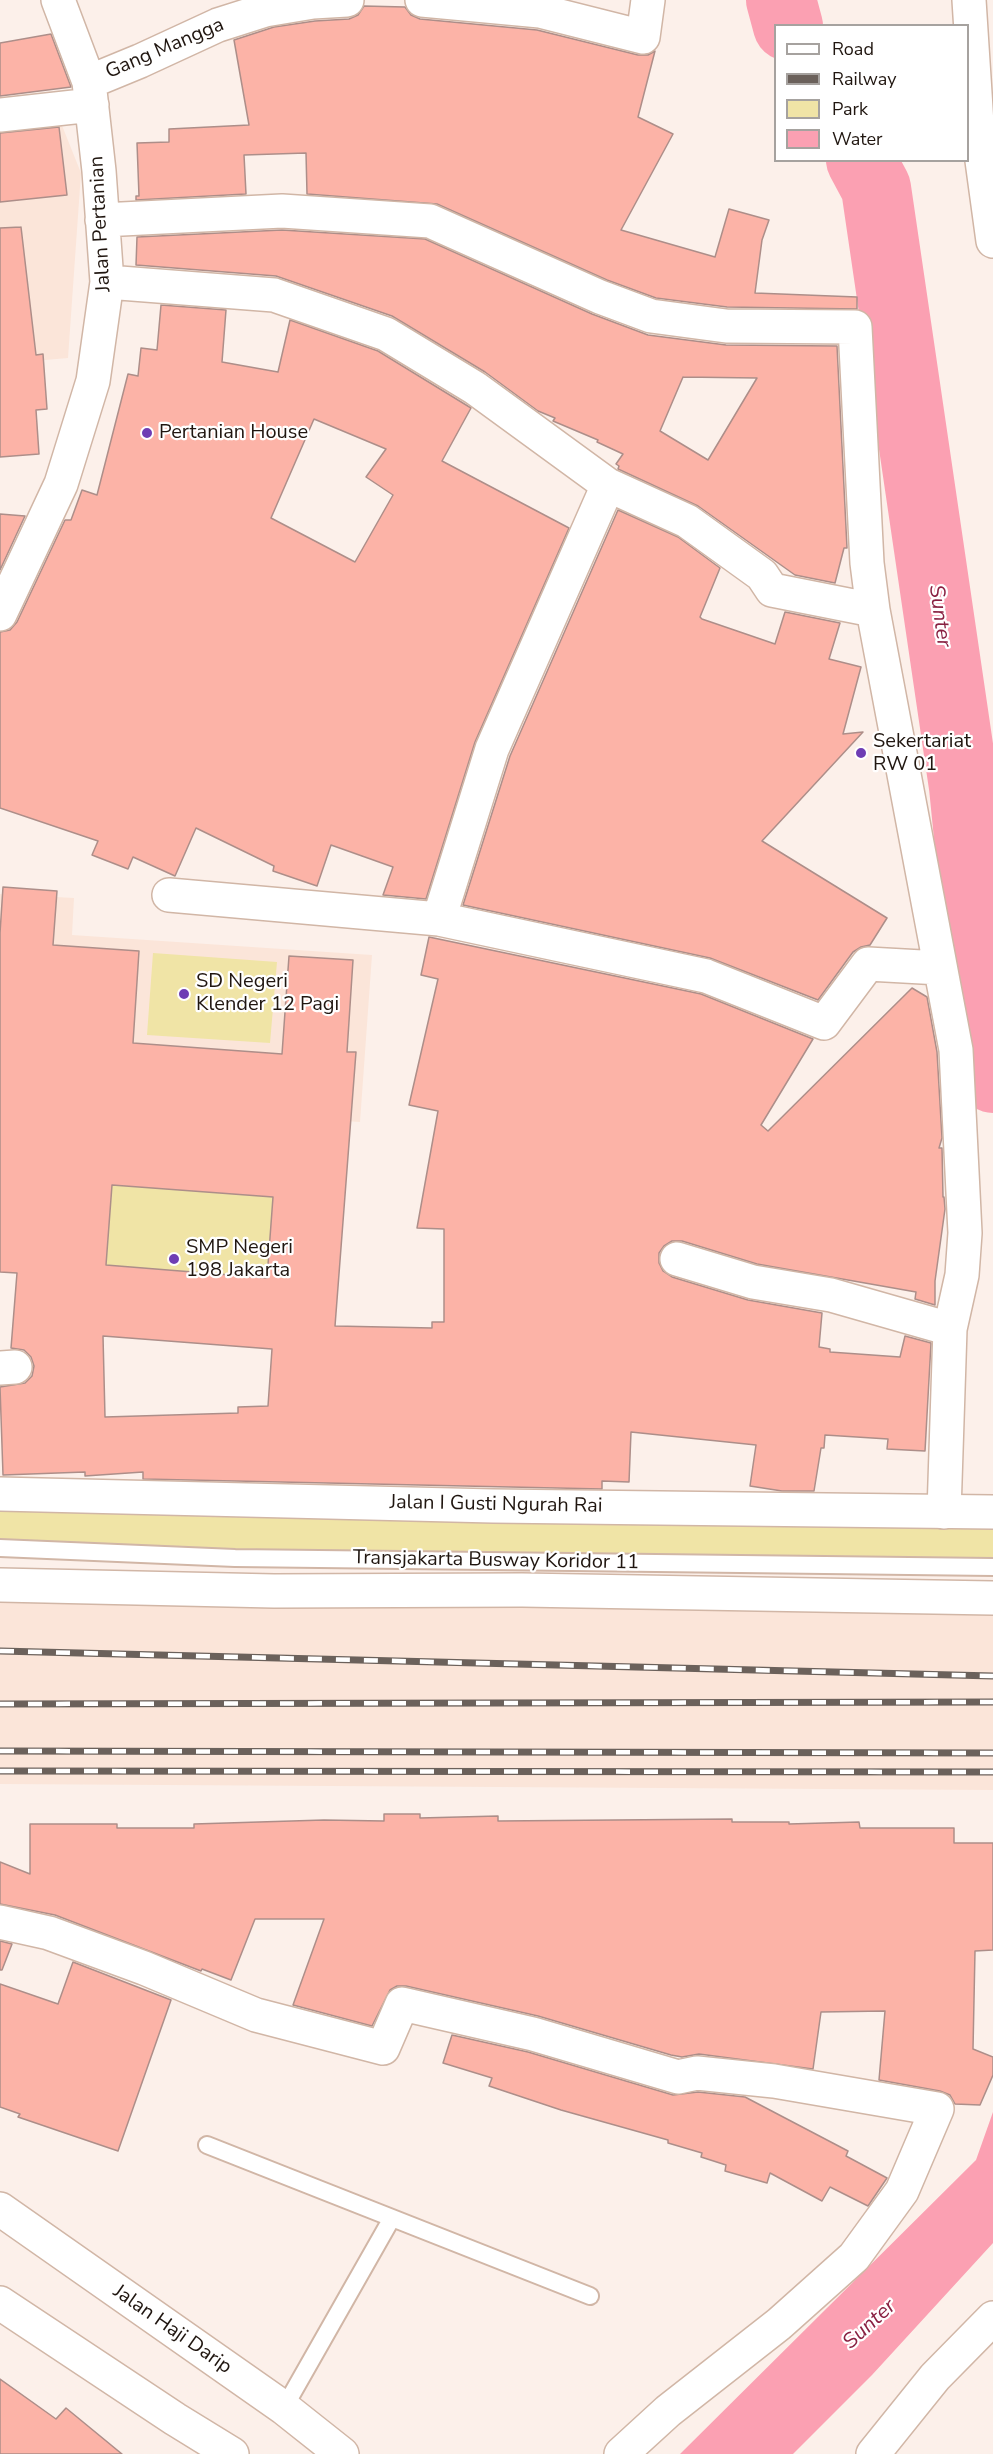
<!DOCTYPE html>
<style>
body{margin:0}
#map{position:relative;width:993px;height:2454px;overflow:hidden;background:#fcf0ea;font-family:"Nunito Sans",sans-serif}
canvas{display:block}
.legend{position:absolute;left:774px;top:24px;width:195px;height:138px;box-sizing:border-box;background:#fff;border:2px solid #a6a29f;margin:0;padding:8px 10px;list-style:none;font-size:18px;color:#201610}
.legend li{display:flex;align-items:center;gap:12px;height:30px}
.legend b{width:30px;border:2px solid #a6a29f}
</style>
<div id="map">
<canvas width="993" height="2454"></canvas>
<ul class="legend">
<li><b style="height:8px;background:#fff"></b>Road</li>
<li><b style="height:8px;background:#6b615b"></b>Railway</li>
<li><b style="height:16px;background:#f0e4a6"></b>Park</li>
<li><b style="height:16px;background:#fba0b2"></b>Water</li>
</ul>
</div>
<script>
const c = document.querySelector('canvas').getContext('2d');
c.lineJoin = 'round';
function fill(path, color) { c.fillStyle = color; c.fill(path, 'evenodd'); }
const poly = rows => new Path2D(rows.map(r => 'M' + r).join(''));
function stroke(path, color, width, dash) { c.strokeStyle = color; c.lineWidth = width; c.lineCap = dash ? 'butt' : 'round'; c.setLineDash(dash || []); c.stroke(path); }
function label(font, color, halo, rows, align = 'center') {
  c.font = font + ' "Nunito Sans",sans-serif'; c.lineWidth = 4.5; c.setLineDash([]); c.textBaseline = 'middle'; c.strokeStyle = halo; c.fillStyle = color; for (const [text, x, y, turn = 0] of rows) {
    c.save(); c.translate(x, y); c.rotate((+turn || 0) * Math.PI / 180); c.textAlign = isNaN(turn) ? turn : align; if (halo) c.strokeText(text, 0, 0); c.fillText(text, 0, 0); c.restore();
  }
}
const built = poly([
 [57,113,81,173,68,358,0,364,0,121],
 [0,894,74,898,72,935,372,955,360,1122,44,1101,0,1033],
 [0,1585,993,1599,993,1790,0,1784]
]);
const green = poly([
 [153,953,277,962,270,1043,147,1035],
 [112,1185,273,1197,267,1278,106,1265],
 [0,1494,993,1512,993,1567,0,1548]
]);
const water = poly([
 [993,2112,993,2243,872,2375,793,2454,680,2454,976,2160]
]);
const river = poly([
 [781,0,788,26],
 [861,160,876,188,964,787,993,1078]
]);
const building = poly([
 [364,6,405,7,411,15,420,19,537,30,638,55,648,55,655,51,638,117,673,134,621,230,715,257,729,209,769,220,762,240,755,293,857,297,857,309,727,307,656,298,607,280,437,204,307,194,306,153,244,155,246,194,136,200,136,196,139,196,137,143,169,142,169,129,249,125,234,40,274,27,315,21,349,19,358,15,364,6],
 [51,34,71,87,0,96,0,43,51,34],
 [59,127,67,195,0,202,0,133,59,127],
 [21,227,36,355,43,354,47,409,36,410,39,454,0,457,0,228,21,227],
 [282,230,425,239,592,314,648,335,726,345,837,346,847,548,844,548,835,583,795,575,698,506,618,469,619,466,616,464,623,454,597,442,598,440,553,421,555,418,538,411,485,372,392,316,276,276,136,265,137,237,282,230],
 [683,377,757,378,708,460,660,431,683,377],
 [161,305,226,310,222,362,278,372,290,320,378,351,471,408,442,461,569,528,475,742,426,899,383,895,393,867,331,845,317,886,273,871,274,866,196,828,175,876,133,857,128,869,92,855,98,841,0,808,0,632,10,630,17,622,65,520,71,520,82,490,97,495,128,374,138,376,141,348,157,350,161,305],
 [314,419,386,449,366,477,393,495,355,562,271,518,314,419],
 [618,510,678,537,720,568,700,617,702,619,775,644,785,612,840,623,829,659,861,667,843,734,863,732,762,841,887,918,870,945,861,947,853,952,818,1000,710,958,463,905,510,756,618,510],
 [0,514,25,516,0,570,0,514],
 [3,887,57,891,53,945,139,951,133,1043,282,1054,289,956,353,960,347,1052,356,1052,335,1326,432,1328,432,1322,444,1322,444,1229,417,1228,438,1111,409,1105,438,979,421,975,429,937,701,994,813,1039,761,1125,768,1131,912,988,927,997,937,1052,942,1138,939,1148,942,1148,943,1197,944,1197,945,1209,935,1281,935,1305,915,1299,916,1292,757,1264,682,1241,672,1241,664,1246,659,1253,659,1263,663,1271,672,1277,748,1300,822,1313,819,1347,830,1349,830,1352,900,1357,905,1336,931,1343,925,1451,887,1449,888,1439,825,1435,824,1448,821,1448,814,1491,782,1491,750,1486,756,1445,631,1432,629,1482,602,1481,602,1489,143,1479,143,1472,85,1476,85,1472,3,1475,0,1387,25,1383,32,1376,34,1366,31,1357,24,1350,11,1348,17,1273,0,1272,0,933,3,887],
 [112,1185,273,1197,267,1278,106,1265,112,1185],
 [103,1336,272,1349,268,1406,238,1407,238,1413,105,1417,103,1336],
 [384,1814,420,1814,420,1818,498,1816,498,1821,732,1819,732,1822,789,1822,789,1824,859,1822,860,1828,954,1828,954,1843,993,1843,993,1950,975,1951,973,2049,993,2057,993,2075,980,2105,955,2104,950,2095,940,2091,879,2080,885,2011,821,2012,813,2069,699,2054,682,2057,671,2055,538,2016,406,1986,397,1986,390,1990,372,2026,293,2005,324,1919,255,1919,231,1980,202,1969,201,1971,55,1915,0,1904,0,1862,30,1874,30,1824,117,1824,117,1828,194,1828,194,1824,324,1820,384,1821,384,1814],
 [0,1941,12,1944,2,1970,0,1970,0,1941],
 [73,1962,171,2000,118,2151,18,2117,20,2114,0,2107,0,1984,58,2004,73,1962],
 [452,2035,528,2052,673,2095,698,2092,745,2097,848,2151,846,2156,887,2178,868,2206,830,2187,822,2201,770,2173,767,2183,725,2171,726,2165,701,2157,702,2153,668,2143,668,2140,561,2110,489,2086,492,2078,443,2063,452,2035],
 [0,2379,56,2419,66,2408,122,2454,0,2454,0,2379]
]);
const service = poly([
 [0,1548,235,1558,993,1567],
 [207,2145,590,2296],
 [284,2408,392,2218]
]);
const minor = poly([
 [422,0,540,11,643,37,648,0],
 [89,82,140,61,218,25,265,10,313,2,347,0],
 [0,115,92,105],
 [102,220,282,211,430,221,600,297,651,316,726,326,855,327,867,563,873,610,956,1050,965,1233,962,1275,950,1329,944,1512],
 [107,282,274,295,386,334,475,388,608,485,687,521,762,575,772,590,873,610],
 [0,614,61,484,93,381,107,282,99,171,89,82,58,0],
 [169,895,439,919,492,749,608,485],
 [439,919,706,976,824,1023,868,964,940,968],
 [677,1259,753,1282,831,1295,950,1329],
 [0,1368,15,1367],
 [0,1922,49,1933,144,1968,256,2015,383,2048,402,2004,533,2034,678,2077,697,2073,774,2081,937,2109,902,2191,854,2257,779,2324,668,2411,621,2454],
 [873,2454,935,2377,993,2318]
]);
const tertiary = poly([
 [969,0,977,124,993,241]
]);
const secondary = poly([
 [0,2209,284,2408,342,2454],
 [0,2303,175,2419,232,2454]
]);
const primary = poly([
 [0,1494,493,1506,993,1512],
 [0,1585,274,1591,522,1590,993,1598]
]);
const rail = poly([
 [0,1651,993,1676],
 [0,1704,993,1702],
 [0,1751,993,1753],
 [0,1771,993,1772]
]);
const markers = [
 [147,433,6,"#6e3db4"],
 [861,753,6,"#6e3db4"],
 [184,994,6,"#6e3db4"],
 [174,1259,6,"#6e3db4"]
];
const streetNames = [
 ["Gang Mangga",165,49,-23],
 ["Jalan Pertanian",101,224,-93],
 ["Jalan I Gusti Ngurah Rai",496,1505,1],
 ["Transjakarta Busway Koridor 11",496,1561,1],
 ["Jalan Haji Darip",172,2330,35]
];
const poiNames = [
 ["Pertanian House",159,433],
 ["Sekertariat",873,742],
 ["RW 01",873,765],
 ["SD Negeri",196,982],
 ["Klender 12 Pagi",196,1005],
 ["SMP Negeri",186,1248],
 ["198 Jakarta",186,1271]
];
const waterNames = [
 ["Sunter",939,616,82],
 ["Sunter",870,2325,-42]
];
fill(built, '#fbe5d9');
fill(green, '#f0e4a6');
fill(water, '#fba0b2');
stroke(river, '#fba0b2', 70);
fill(building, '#fcb3a7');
stroke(building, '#ad8e89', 1.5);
stroke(service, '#d1b6a6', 20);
stroke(minor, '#d1b6a6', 36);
stroke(tertiary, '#d1b6a6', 36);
stroke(secondary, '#d1b6a6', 36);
stroke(primary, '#d1b6a6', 36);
stroke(service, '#fff', 16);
stroke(minor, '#fff', 33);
stroke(tertiary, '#fff', 33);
stroke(secondary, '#fff', 33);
stroke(primary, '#fff', 33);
stroke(rail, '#6b615b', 7);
stroke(rail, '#fff', 4.5, [14]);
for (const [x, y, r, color] of markers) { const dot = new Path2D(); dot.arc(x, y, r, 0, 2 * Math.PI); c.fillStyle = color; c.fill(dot); stroke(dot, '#fff', 2); }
label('20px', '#201610', '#fff', streetNames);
label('20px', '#201610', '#fff', poiNames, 'left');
label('italic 21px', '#892142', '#fff', waterNames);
</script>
